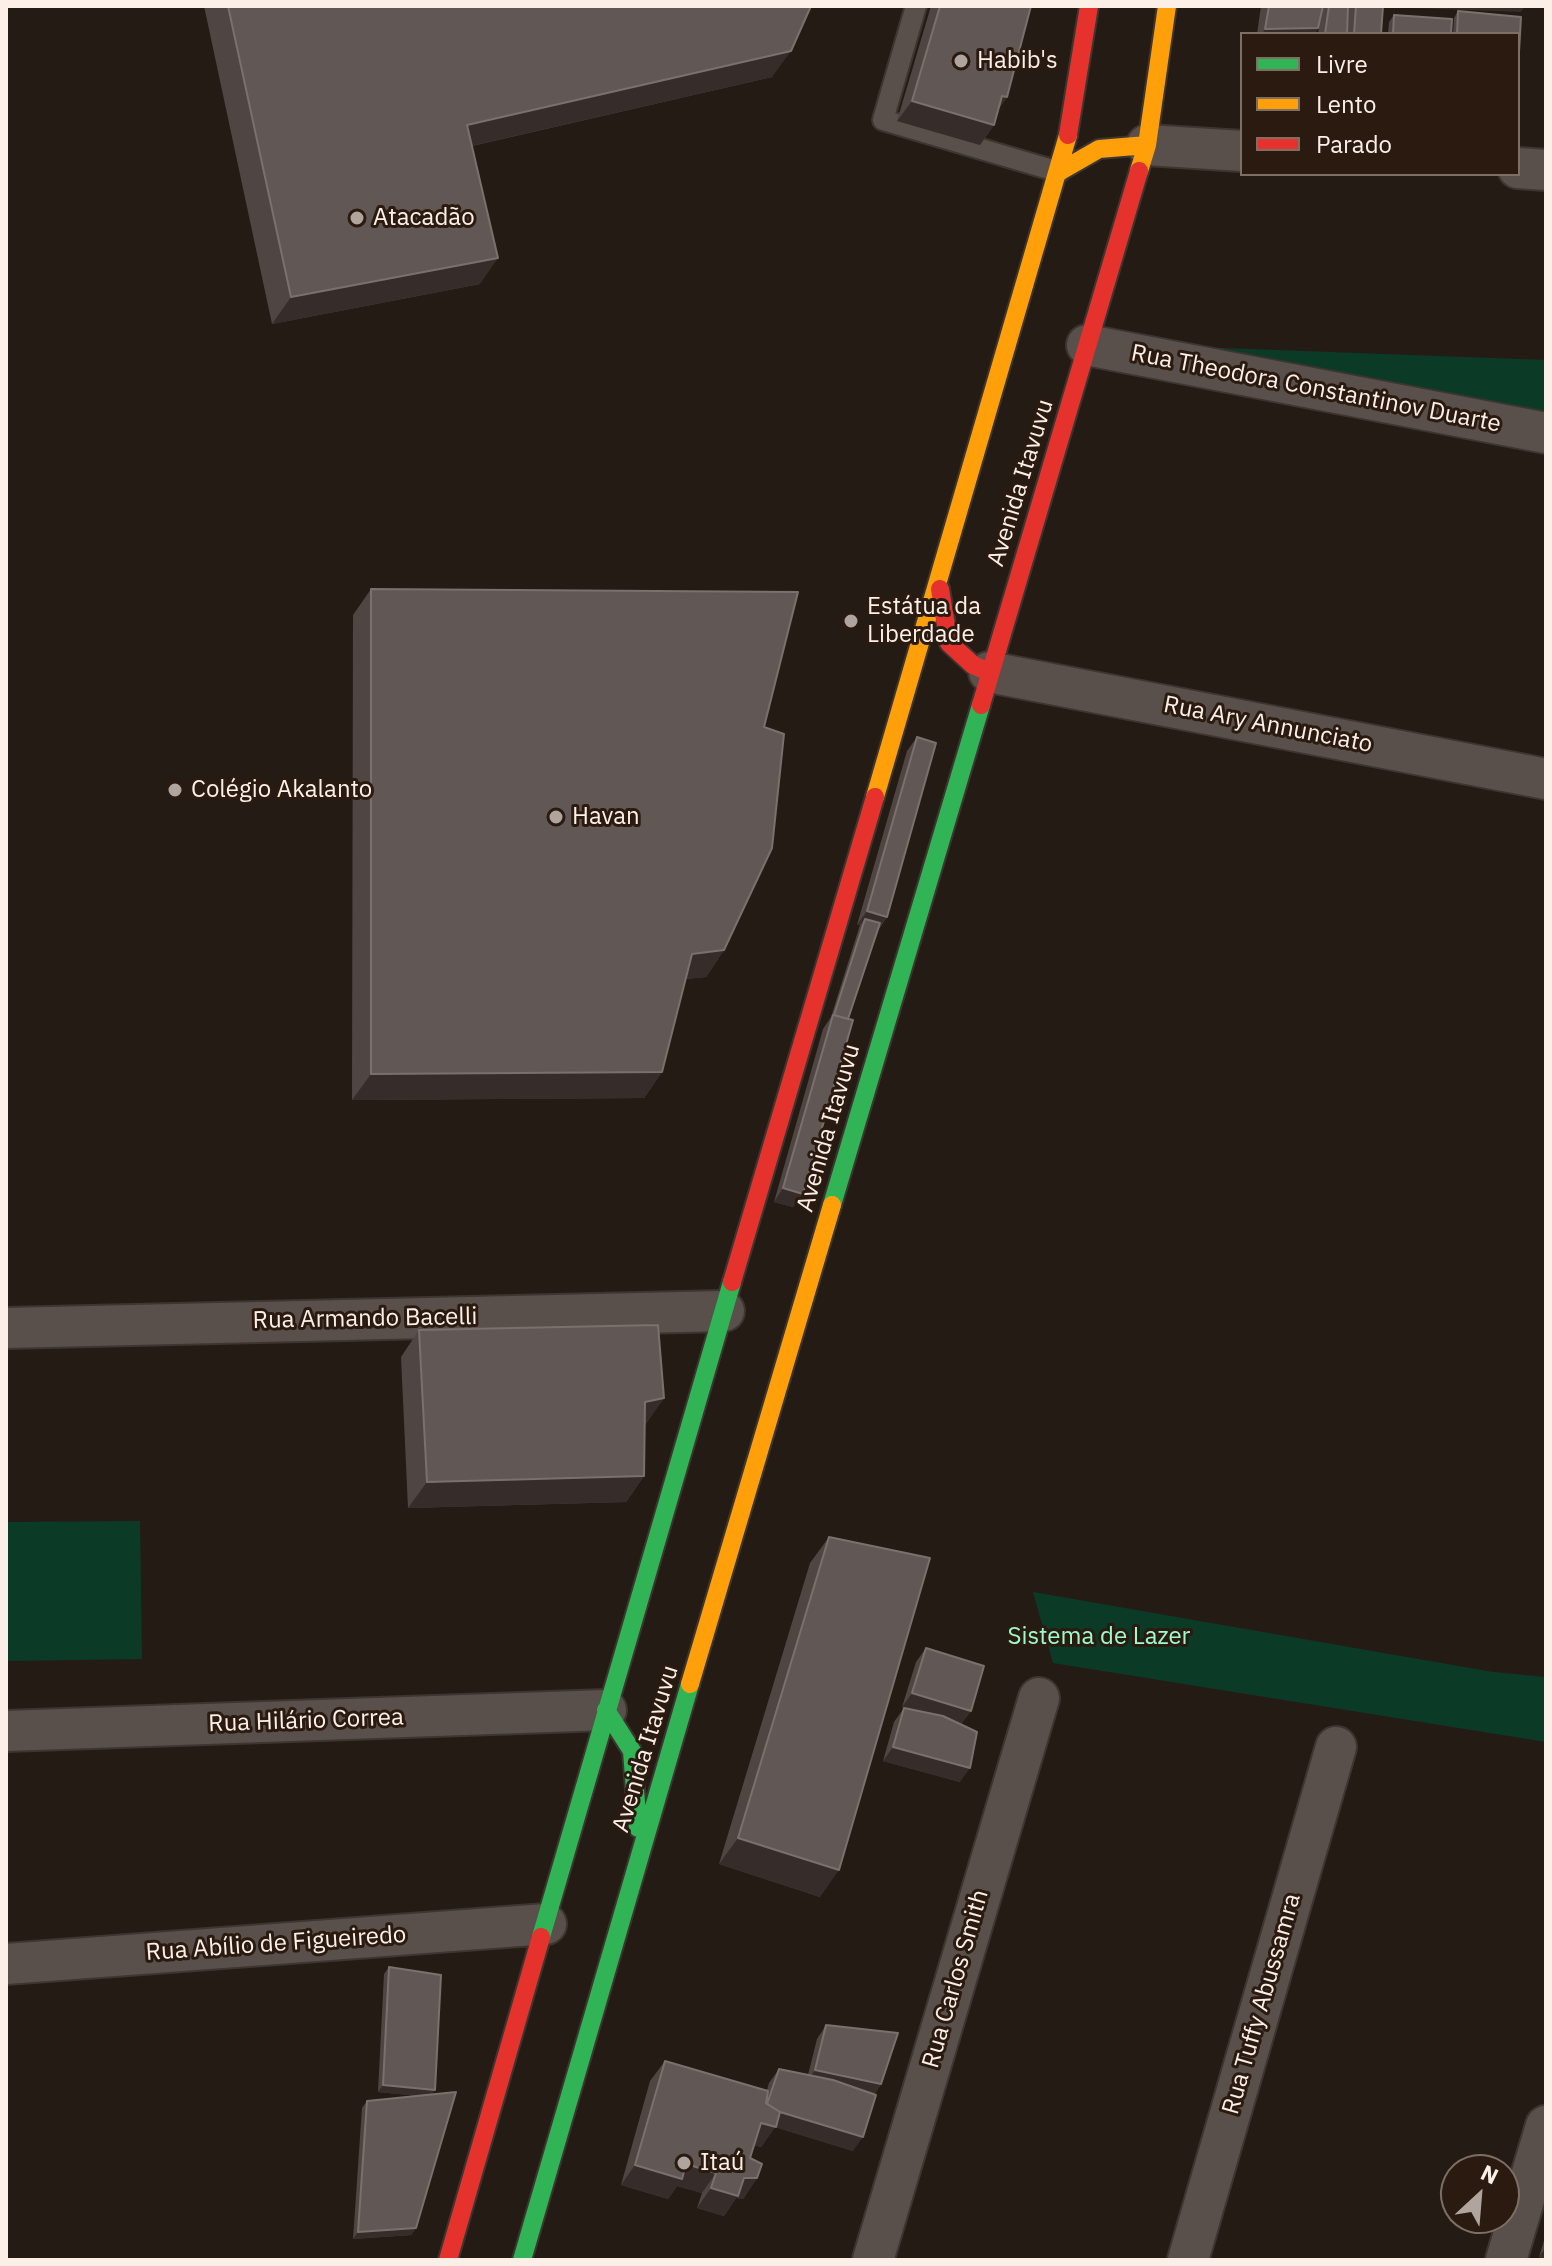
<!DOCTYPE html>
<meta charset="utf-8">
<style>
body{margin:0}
#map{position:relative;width:1552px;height:2266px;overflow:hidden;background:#251b15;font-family:"IBM Plex Sans",sans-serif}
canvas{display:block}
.frame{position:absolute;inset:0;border:8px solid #fbefe7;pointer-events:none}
.legend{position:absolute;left:1240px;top:32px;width:280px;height:144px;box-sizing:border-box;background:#2b1a0f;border:2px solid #7e6f65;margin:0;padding:10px 14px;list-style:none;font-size:24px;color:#fbefe7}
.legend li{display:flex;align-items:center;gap:16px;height:40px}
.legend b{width:40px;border:2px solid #7e6f65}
.north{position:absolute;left:1440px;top:2154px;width:80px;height:80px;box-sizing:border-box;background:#2b1a0f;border:2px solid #7e6f65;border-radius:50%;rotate:26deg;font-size:22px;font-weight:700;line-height:32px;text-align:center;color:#fbefe7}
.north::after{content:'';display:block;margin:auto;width:28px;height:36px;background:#b0a59e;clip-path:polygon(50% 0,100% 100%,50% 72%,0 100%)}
</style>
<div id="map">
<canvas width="1552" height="2266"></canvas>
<div class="frame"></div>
<ul class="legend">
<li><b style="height:10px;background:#30b455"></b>Livre</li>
<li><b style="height:10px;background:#ff9f0a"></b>Lento</li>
<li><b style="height:10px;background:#e5322d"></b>Parado</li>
</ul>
<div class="north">N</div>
</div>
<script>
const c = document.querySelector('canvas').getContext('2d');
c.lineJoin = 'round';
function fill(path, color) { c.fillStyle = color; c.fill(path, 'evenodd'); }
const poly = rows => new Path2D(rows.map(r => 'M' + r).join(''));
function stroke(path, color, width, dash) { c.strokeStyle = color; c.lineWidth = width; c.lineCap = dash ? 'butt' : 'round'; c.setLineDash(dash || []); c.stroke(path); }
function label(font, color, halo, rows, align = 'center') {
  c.font = font + ' "IBM Plex Sans",sans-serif'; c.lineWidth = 6; c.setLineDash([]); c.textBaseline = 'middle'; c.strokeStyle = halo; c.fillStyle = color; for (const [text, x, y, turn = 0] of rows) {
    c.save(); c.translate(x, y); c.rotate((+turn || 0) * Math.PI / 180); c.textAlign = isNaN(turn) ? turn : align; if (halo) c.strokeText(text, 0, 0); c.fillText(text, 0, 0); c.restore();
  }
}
const green = poly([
 [1141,345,1546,360,1546,421],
 [140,1521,142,1659,6,1661,6,1522],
 [1033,1592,1493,1672,1546,1677,1546,1742,1053,1663]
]);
const lane = poly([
 [916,6,883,120,1059,172]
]);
const street = poly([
 [1147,145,1242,151],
 [1518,168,1546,170],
 [1087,345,1546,433],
 [989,672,1546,779],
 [6,1328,724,1311],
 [6,1731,606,1710],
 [6,1964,546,1924],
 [873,2260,1039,1698],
 [1188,2260,1336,1747],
 [1506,2260,1546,2126]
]);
const fast = poly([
 [832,1205,981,705],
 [606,1710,632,1751,638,1828],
 [541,1937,732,1282],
 [522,2260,690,1684]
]);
const slow = poly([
 [1139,171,1147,145,1167,6],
 [1059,172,1099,149,1147,145],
 [875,797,1068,135],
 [690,1684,832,1205]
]);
const jam = poly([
 [1068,135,1089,6],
 [940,589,949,643,973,665,989,672],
 [981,705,1139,171],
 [732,1282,875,797],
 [448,2260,541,1937]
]);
const wall = poly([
 [204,6,811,6,772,77,472,146,480,284,272,324],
 [931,6,1031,6,1007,97,998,110,994,125,980,145,897,121],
 [1261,6,1348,6,1348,10,1350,6,1383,6,1381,34,1318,34,1319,27,1314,34,1257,34],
 [1458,11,1518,34,1453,34,1454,18],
 [1394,15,1451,34,1388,34,1389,22],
 [371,589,764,727,724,950,706,977,686,979,662,1072,644,1098,352,1100,353,615],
 [917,737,887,917,879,929,848,1019,803,1194,793,1207,774,1202,823,1029,831,1017,860,925,857,925,907,751],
 [419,1330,664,1398,645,1424,644,1476,626,1502,408,1508,401,1357],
 [829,1537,820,1897,719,1864,810,1563],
 [926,1648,971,1711,961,1724,960,1782,883,1761,894,1722,904,1708,912,1710,902,1707,916,1662],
 [389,1967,435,2090,431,2095,416,2228,411,2235,353,2239,362,2108,367,2101,419,2096,378,2092,384,1974],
 [826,2025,881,2084,874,2095,853,2151,775,2127,761,2147,754,2145,750,2158,757,2178,743,2199,736,2198,724,2216,697,2208,702,2193,677,2186,668,2199,621,2185,650,2081,665,2061,767,2090,769,2083,779,2069,808,2075,817,2039],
 [1546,2234,1546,2259,1539,2257]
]);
const shadedWall = poly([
 [1388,6,1525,6,1521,12,1387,7],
 [1318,28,1314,34,1262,34,1265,29],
 [791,51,772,77,449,151,467,125],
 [1002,96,1007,97,992,118],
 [912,101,994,125,980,145,897,121],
 [498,258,480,284,272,324,291,297],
 [867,911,887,917,877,930,865,919,860,925,857,925],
 [724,950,706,977,674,980,692,954],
 [662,1072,644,1098,352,1100,371,1074],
 [783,1188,803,1194,793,1207,774,1202],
 [664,1398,646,1424,627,1429,645,1402],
 [644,1476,626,1502,408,1508,427,1482],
 [912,1693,971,1711,961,1724,902,1707],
 [893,1747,970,1768,960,1782,883,1761],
 [738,1838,839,1870,820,1897,719,1864],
 [815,2070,881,2084,872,2098,805,2084],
 [383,2085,435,2090,430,2097,378,2092],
 [766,2108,863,2137,853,2151,775,2127,761,2147,747,2143],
 [686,2164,716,2173,702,2193,677,2186,668,2199,621,2185,635,2165],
 [744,2178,757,2178,743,2199,736,2198,724,2216,697,2208,711,2188],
 [416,2228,411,2235,353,2239,358,2232],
 [1544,2250,1546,2251,1546,2259,1539,2257]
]);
const building = poly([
 [228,6,811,6,791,51,467,125,498,258,291,297,228,6],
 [940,6,1031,6,1007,97,1002,96,994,125,912,101,940,6],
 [1269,6,1323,6,1318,28,1265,29,1269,6],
 [1329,6,1348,6,1347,34,1325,34,1329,6],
 [1356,6,1383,6,1381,34,1354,34,1356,6],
 [1458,11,1521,17,1518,69,1518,34,1457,34,1458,11],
 [1394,15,1452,19,1451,34,1393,34,1394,15],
 [371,589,798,592,764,727,784,734,772,848,724,950,692,954,662,1072,371,1074,371,589],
 [917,737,936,743,887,917,867,911,917,737],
 [865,919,880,923,848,1019,834,1015,865,919],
 [833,1015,853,1020,803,1194,783,1188,833,1015],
 [658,1325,664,1398,645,1402,644,1476,427,1482,419,1330,658,1325],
 [829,1537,930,1558,839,1870,738,1838,829,1537],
 [926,1648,984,1666,971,1711,912,1693,926,1648],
 [904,1708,943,1716,977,1732,970,1768,893,1747,904,1708],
 [389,1967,441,1975,435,2090,383,2085,389,1967],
 [826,2025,898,2033,881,2084,815,2070,826,2025],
 [665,2061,768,2091,766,2103,780,2112,776,2127,761,2123,750,2158,762,2164,757,2178,744,2178,738,2196,711,2188,716,2173,686,2164,682,2179,635,2165,665,2061],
 [779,2069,833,2080,876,2095,863,2137,780,2112,767,2104,779,2069],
 [456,2092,416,2228,358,2232,367,2101,456,2092]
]);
const markers = [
 [961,61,8,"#b0a59e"],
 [357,218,8,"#b0a59e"],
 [851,621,8,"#b0a59e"],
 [175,790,8,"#b0a59e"],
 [556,817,8,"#b0a59e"],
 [684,2163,8,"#b0a59e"]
];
const poiNames = [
 ["Habib's",977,61],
 ["Atacadão",373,218],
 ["Estátua da",867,607],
 ["Liberdade",867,635],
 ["Colégio Akalanto",191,790],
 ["Havan",572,817],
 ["Itaú",700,2163]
];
const streetNames = [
 ["Rua Theodora Constantinov Duarte",1316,389,11],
 ["Avenida Itavuvu",1021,483,-73],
 ["Rua Ary Annunciato",1268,725,11],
 ["Avenida Itavuvu",829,1128,-74],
 ["Rua Armando Bacelli",365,1319,-1],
 ["Rua Hilário Correa",306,1721,-2],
 ["Avenida Itavuvu",646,1749,-73],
 ["Rua Abílio de Figueiredo",276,1944,-4],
 ["Rua Carlos Smith",956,1979,-74],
 ["Rua Tuffy Abussamra",1262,2004,-74]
];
const parkNames = [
 ["Sistema de Lazer",1099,1637]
];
fill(green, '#0b3b27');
stroke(lane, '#3c3530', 24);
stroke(street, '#3c3530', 44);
stroke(fast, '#3c3530', 22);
stroke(slow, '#3c3530', 22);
stroke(jam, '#3c3530', 22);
stroke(lane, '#59504c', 20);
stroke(street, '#59504c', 40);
stroke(fast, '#30b455', 18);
stroke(slow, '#ff9f0a', 18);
stroke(jam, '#e5322d', 18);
fill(wall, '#4f4644');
fill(shadedWall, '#362d2a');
fill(building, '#615856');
stroke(building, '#7a706c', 2);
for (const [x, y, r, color] of markers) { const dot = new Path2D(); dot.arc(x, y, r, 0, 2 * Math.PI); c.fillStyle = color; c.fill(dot); stroke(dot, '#2b1a0f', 3); }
label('24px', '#fbefe7', '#2b1a0f', poiNames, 'left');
label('24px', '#fbefe7', '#2b1a0f', streetNames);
label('24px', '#9cfbcc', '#2b1a0f', parkNames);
</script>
